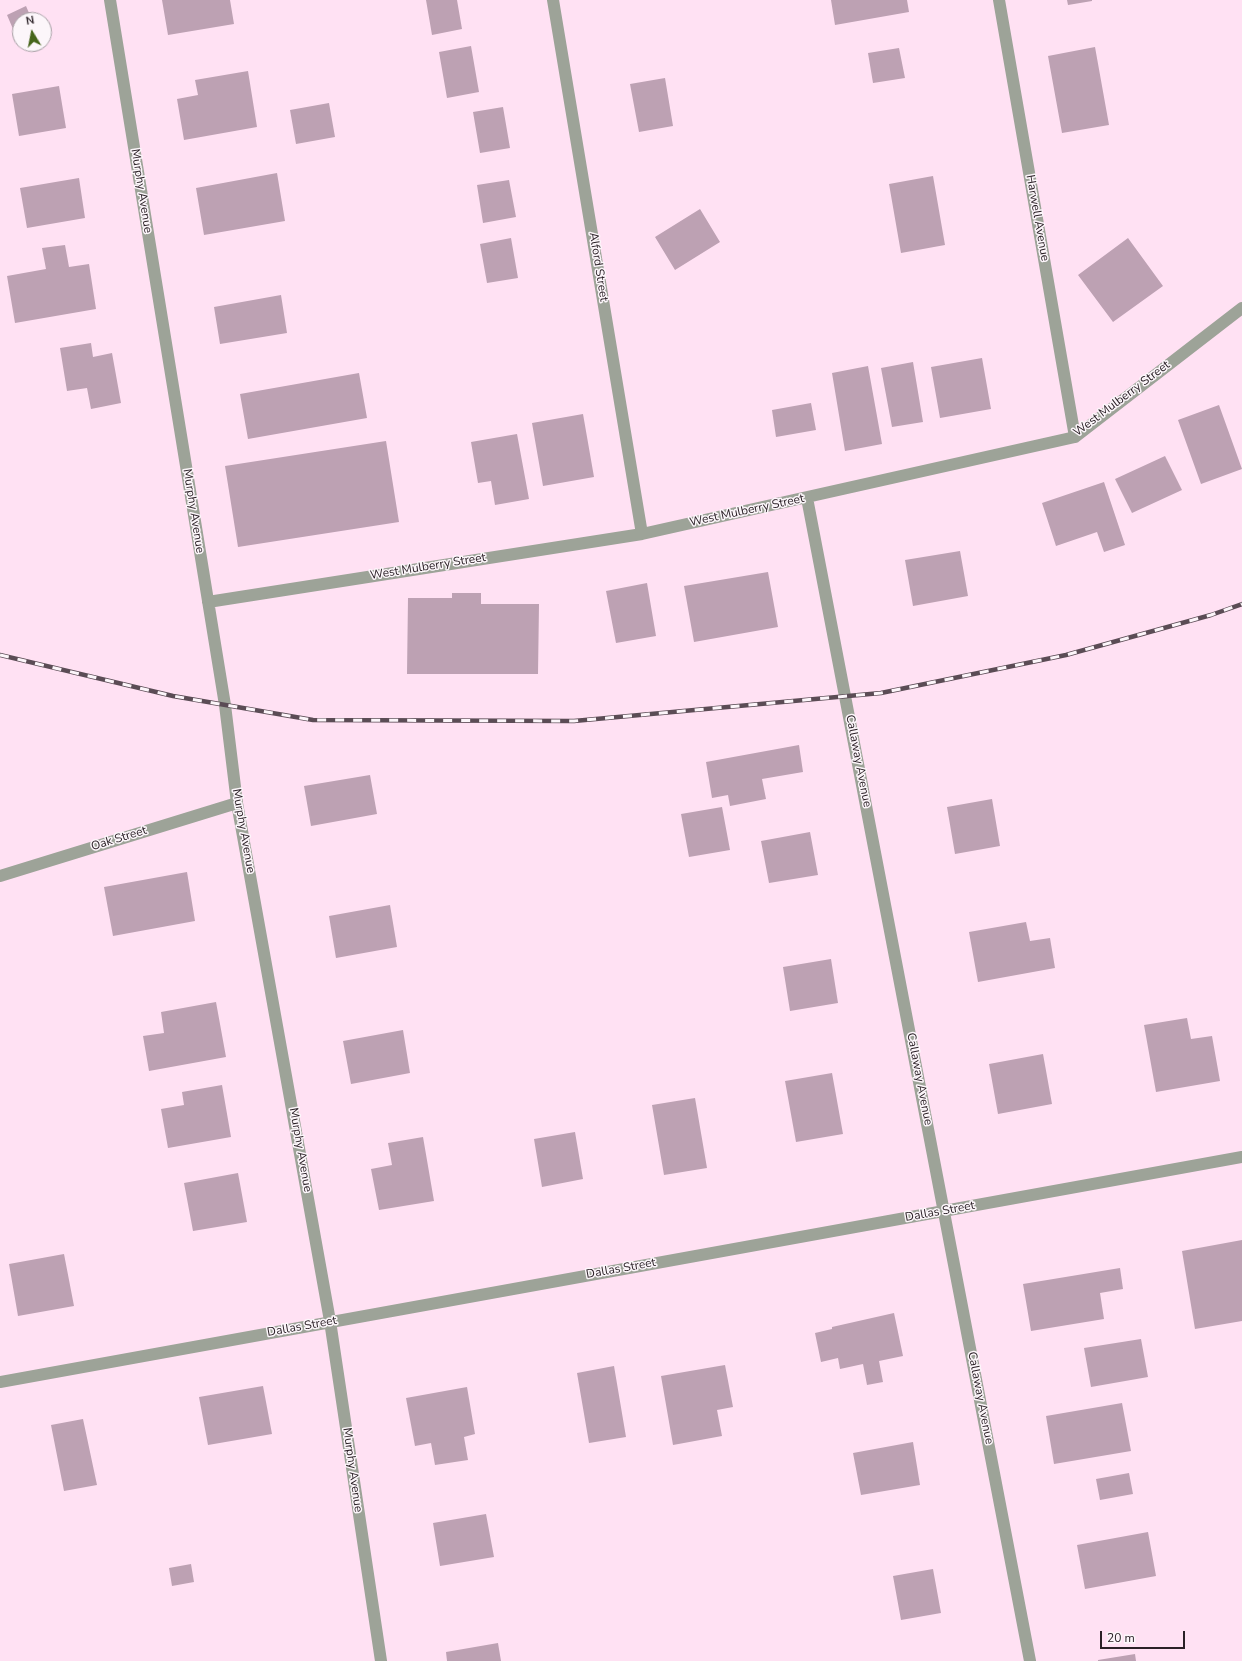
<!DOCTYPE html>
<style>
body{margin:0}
#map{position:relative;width:1242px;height:1661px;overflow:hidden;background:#ffe1f3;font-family:"Nunito Sans",sans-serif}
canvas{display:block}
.north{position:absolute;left:12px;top:12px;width:40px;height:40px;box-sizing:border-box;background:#fcf6fa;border:1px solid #a8a0a5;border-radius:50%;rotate:350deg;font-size:11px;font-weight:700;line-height:16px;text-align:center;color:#2a2026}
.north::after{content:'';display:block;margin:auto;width:14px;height:18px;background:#46651b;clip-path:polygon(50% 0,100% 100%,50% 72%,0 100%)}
.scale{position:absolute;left:1100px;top:1631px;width:85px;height:18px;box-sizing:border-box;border:2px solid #2a2026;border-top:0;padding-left:5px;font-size:12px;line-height:14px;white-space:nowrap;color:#2a2026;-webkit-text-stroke:3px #fcf6fa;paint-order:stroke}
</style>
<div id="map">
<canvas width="1242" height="1661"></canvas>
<div class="north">N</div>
<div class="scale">20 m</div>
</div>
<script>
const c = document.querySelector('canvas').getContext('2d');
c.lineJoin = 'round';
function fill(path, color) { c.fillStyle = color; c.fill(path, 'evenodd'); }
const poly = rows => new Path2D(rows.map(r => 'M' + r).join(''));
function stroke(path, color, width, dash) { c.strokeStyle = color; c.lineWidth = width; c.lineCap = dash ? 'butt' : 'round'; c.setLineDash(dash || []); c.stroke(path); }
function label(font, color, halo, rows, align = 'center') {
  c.font = font + ' "Nunito Sans",sans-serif'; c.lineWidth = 3; c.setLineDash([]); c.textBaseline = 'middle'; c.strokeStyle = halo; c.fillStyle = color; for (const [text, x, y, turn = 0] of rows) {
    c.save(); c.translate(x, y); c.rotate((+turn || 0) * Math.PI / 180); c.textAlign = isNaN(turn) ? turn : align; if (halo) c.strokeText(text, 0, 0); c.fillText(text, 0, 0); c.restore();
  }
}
const building = poly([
 [162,0,230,0,234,24,168,35],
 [426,0,457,0,462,29,432,35],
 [831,0,907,0,909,12,835,25],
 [1067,0,1092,0,1092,1,1068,5],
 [26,6,32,20,20,20,20,26,13,29,7,15],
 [471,46,479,92,447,98,439,52],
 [1095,47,1109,125,1062,133,1048,56],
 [899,48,905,78,873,83,868,53],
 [248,71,257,127,184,140,177,99,198,95,195,80],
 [665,78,673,126,639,132,630,84],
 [59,86,66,128,19,136,12,94],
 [329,103,335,137,296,144,290,110],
 [503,107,510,148,480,153,473,112],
 [277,173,285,221,204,235,196,188],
 [933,176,945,245,901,253,889,184],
 [79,178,85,218,27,228,20,188],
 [509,180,516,217,483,223,477,185],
 [700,209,720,242,675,270,655,237],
 [511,238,518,278,487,283,480,244],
 [1128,238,1163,286,1113,322,1078,275],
 [65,245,69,267,89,264,96,309,15,323,7,276,46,269,42,248],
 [281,295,287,333,220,344,214,307],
 [91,343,93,357,112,353,121,403,91,409,87,388,67,391,60,348],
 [982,358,991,409,940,418,931,367],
 [913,362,923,422,892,427,881,368],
 [868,366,882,444,845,451,832,373],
 [359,373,367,418,248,439,240,394],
 [811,403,816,430,776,437,772,410],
 [1219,405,1242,469,1201,484,1178,420],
 [583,414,594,477,543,486,532,423],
 [517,434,529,499,495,505,491,481,478,483,471,442],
 [386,441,399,522,238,547,225,466],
 [1165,456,1182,490,1132,513,1115,479],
 [1104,482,1125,545,1104,552,1097,532,1056,546,1042,503],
 [960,551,968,596,913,606,905,560],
 [768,572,778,627,694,642,684,586],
 [647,583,656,636,616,643,606,591],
 [452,593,481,593,481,604,539,604,538,674,407,674,408,598,452,598],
 [799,745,803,772,762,779,766,799,730,806,728,795,712,798,706,762],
 [370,775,377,814,311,826,304,786],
 [992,799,1000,846,955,854,947,807],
 [722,807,730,850,689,857,681,814],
 [810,832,818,875,769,883,761,841],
 [187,872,195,921,113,936,104,887],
 [390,905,397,947,336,958,329,916],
 [1026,922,1030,941,1050,938,1055,968,978,982,969,932],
 [831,959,838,1003,790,1011,783,967],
 [216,1002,226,1057,149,1071,143,1036,164,1033,161,1012],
 [1187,1018,1191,1039,1212,1036,1220,1081,1156,1092,1144,1025],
 [403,1030,410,1073,351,1084,343,1041],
 [1043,1054,1052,1104,998,1114,989,1064],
 [832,1073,843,1134,796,1142,785,1081],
 [222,1085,231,1137,168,1148,161,1109,184,1105,182,1092],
 [695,1098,707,1168,664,1175,652,1105],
 [575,1132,583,1179,542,1187,534,1139],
 [423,1137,434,1201,379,1210,371,1169,392,1165,388,1143],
 [238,1173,247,1222,193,1231,184,1183],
 [1242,1240,1242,1321,1195,1329,1182,1251],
 [64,1254,74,1306,18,1316,9,1264],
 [1120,1268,1123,1289,1100,1293,1104,1319,1031,1331,1023,1284],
 [894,1313,903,1356,879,1361,883,1382,867,1385,863,1364,840,1369,838,1358,821,1362,815,1333,832,1329,832,1327],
 [1141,1339,1148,1377,1091,1387,1084,1348],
 [725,1365,733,1407,717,1410,722,1436,673,1445,661,1376],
 [614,1366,626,1437,589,1443,577,1373],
 [263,1386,272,1434,208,1445,199,1397],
 [467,1387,475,1434,464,1437,468,1460,435,1465,431,1443,415,1446,406,1398],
 [1122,1403,1131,1451,1054,1464,1046,1416],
 [83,1419,97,1485,64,1491,51,1425],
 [913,1442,920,1485,861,1495,853,1453],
 [1129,1473,1133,1494,1100,1500,1096,1479],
 [486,1514,494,1557,440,1566,433,1523],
 [1148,1532,1156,1576,1085,1589,1077,1545],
 [191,1564,194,1582,172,1586,169,1568],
 [933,1569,941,1613,901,1620,893,1576],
 [498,1643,501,1661,447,1661,446,1652],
 [1135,1654,1136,1661,1098,1661,1098,1660]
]);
const minor = poly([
 [110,0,225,705,237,803,330,1321,381,1661],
 [553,0,642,534],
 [999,0,1075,437],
 [807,498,1030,1661],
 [208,602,642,534,1075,437,1242,308],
 [0,876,237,803],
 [0,1382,1242,1157]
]);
const rail = poly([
 [0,655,173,696,313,720,574,721,881,693,1066,655,1211,615,1242,604]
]);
const streetNames = [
 ["Murphy Avenue",141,191,81],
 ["Harwell Avenue",1037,218,80],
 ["Alford Street",598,267,81],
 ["West Mulberry Street",1122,399,-37],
 ["Murphy Avenue",193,511,81],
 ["West Mulberry Street",747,511,-12],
 ["West Mulberry Street",428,567,-9],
 ["Callaway Avenue",858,761,79],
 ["Murphy Avenue",243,831,80],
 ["Oak Street",119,839,-17],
 ["Callaway Avenue",919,1079,79],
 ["Murphy Avenue",300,1150,80],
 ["Dallas Street",940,1212,-10],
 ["Dallas Street",621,1269,-10],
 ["Dallas Street",302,1327,-10],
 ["Callaway Avenue",980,1398,79],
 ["Murphy Avenue",352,1470,82]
];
fill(building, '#bda1b3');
stroke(minor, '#9da398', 12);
stroke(rail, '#5b4c55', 4.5);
stroke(rail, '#fcf6fa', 3, [9]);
label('12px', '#2a2026', '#fcf6fa', streetNames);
</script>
